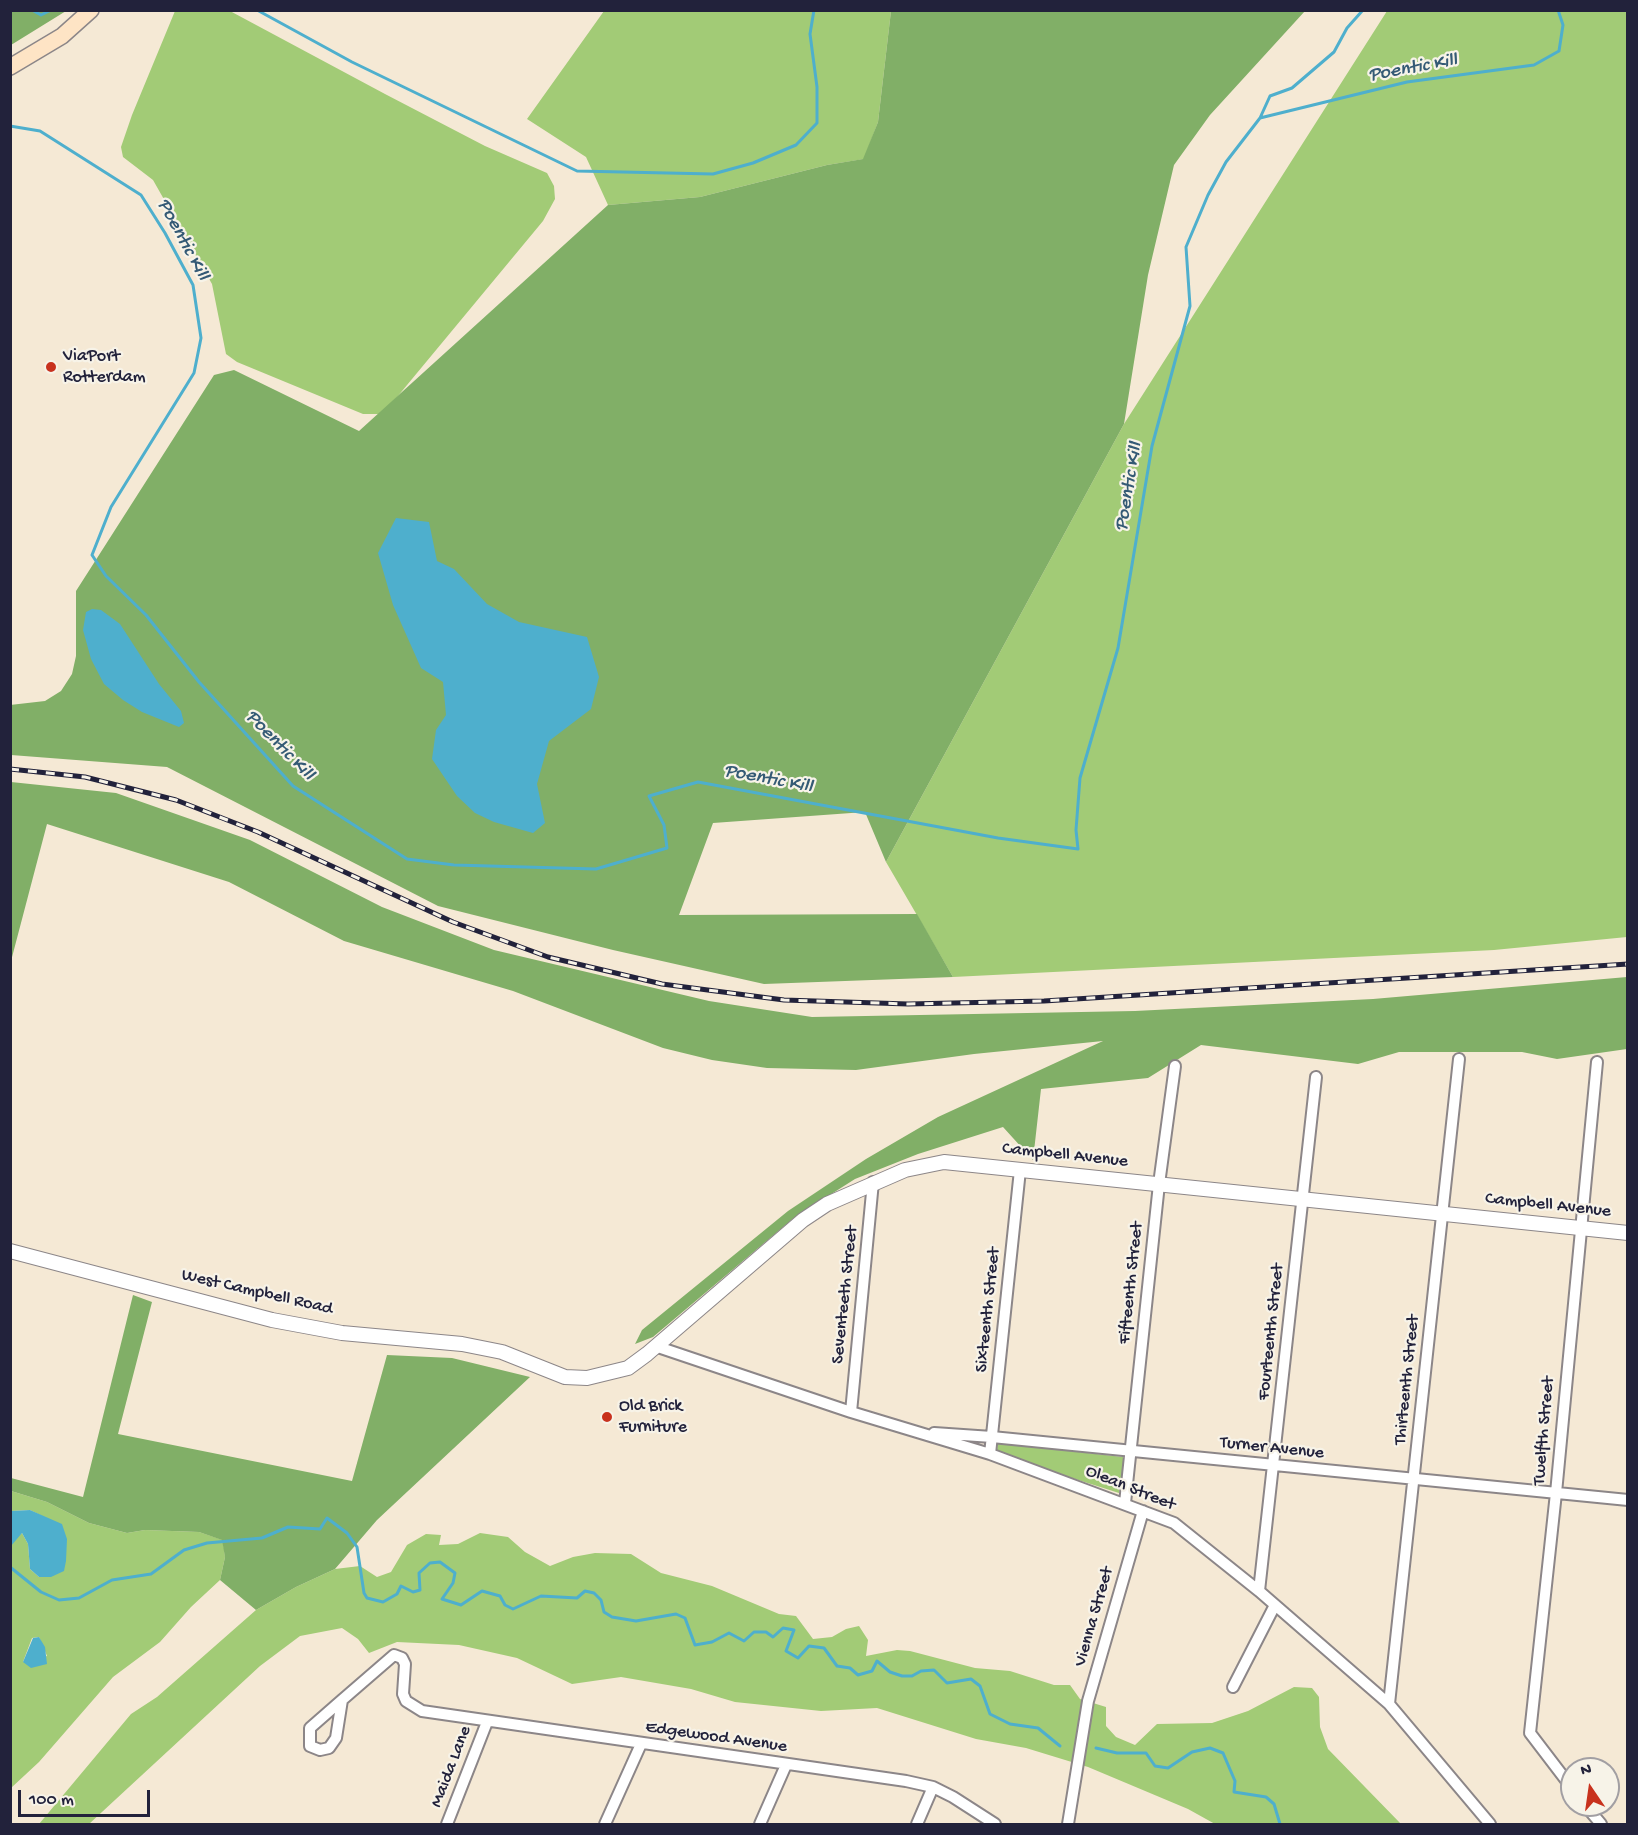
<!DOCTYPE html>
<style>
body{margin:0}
#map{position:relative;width:1638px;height:1835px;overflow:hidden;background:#f5e9d5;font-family:"Gochi Hand",sans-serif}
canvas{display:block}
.frame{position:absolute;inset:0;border:12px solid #22223b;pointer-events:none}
.north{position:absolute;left:1560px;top:1757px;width:60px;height:60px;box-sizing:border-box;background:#f7f3e8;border:2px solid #a29fa3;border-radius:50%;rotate:347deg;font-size:16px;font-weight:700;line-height:24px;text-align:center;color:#22223b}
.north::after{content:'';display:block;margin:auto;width:21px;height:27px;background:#c8321e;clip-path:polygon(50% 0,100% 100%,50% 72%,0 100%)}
.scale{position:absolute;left:18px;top:1790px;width:132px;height:27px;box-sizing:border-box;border:3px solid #22223b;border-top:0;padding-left:8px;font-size:18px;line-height:21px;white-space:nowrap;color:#22223b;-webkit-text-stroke:4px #f7f3e8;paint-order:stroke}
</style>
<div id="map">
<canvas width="1638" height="1835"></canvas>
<div class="frame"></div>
<div class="north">N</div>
<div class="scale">100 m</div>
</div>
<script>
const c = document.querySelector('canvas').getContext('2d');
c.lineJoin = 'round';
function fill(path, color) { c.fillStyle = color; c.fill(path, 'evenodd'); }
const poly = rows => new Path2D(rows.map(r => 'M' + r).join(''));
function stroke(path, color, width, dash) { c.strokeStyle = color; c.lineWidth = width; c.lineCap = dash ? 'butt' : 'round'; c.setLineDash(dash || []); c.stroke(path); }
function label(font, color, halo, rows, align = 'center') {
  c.font = font + ' "Gochi Hand",sans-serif'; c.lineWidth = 4.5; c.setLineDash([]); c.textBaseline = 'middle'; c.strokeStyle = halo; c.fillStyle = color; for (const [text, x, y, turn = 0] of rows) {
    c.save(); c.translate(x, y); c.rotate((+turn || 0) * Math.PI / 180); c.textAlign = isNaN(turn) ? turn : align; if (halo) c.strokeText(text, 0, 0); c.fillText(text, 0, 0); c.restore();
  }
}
const green = poly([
 [175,11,230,11,385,94,485,146,547,173,554,186,555,199,543,221,383,414,363,414,237,362,226,354,212,284,153,180,123,157,121,147,132,115],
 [604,11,891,11,878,122,864,159,827,165,700,197,608,205,586,157,527,119],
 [1387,11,1627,11,1627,937,1494,950,953,977,886,862,1124,424],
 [998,1443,1123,1457,1125,1464,1119,1493,1000,1455,997,1450],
 [11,1491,47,1502,89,1523,127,1533,145,1530,199,1532,223,1540,225,1557,220,1580,191,1607,160,1642,113,1677,39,1762,11,1788,10,1546,15,1538,22,1533,28,1544,30,1569,39,1577,51,1577,42,1516,30,1510,11,1511],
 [39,1637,47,1656,23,1662,32,1638],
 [480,1533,508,1537,525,1552,550,1566,573,1557,595,1553,631,1554,661,1573,712,1586,779,1614,796,1616,813,1639,832,1637,846,1629,859,1626,868,1640,866,1656,897,1650,910,1651,975,1668,1010,1671,1054,1685,1070,1685,1080,1699,1106,1707,1106,1726,1116,1737,1135,1745,1157,1724,1212,1723,1248,1711,1294,1687,1312,1688,1319,1697,1320,1727,1328,1749,1401,1824,1215,1824,1188,1809,1088,1767,1026,1748,976,1739,877,1708,821,1711,735,1702,691,1689,621,1677,572,1684,517,1658,459,1645,397,1642,369,1653,358,1639,342,1628,300,1636,260,1666,89,1824,39,1824,131,1714,157,1697,256,1610,296,1587,335,1569,360,1566,377,1577,391,1572,407,1545,426,1534,441,1535,439,1545,458,1544]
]);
const forest = poly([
 [11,10,66,10,66,11,11,45],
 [891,11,1305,11,1210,115,1174,165,1148,275,1124,424,886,862,865,812,713,823,679,915,917,914,953,977,764,984,613,950,438,906,167,767,11,755,10,705,45,701,61,691,72,674,76,656,76,591,214,375,234,370,359,431,608,205,700,197,827,165,863,159,878,122],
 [11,782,116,793,250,840,382,907,494,950,709,1001,812,1017,1135,1011,1373,999,1627,977,1627,1049,1557,1059,1522,1052,1399,1052,1358,1064,1201,1045,1148,1078,1041,1089,1033,1160,1003,1127,918,1154,855,1179,795,1217,653,1337,635,1344,642,1330,788,1211,866,1159,938,1117,1103,1041,974,1054,856,1070,767,1068,712,1060,663,1048,513,991,344,941,229,882,47,824,11,961],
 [133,1295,152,1302,118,1434,352,1481,387,1355,452,1358,530,1377,377,1520,335,1569,296,1587,256,1610,220,1580,225,1557,222,1540,199,1532,145,1530,127,1533,89,1523,47,1502,11,1491,11,1478,83,1497]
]);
const water = poly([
 [396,518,429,522,437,561,454,569,487,604,519,622,587,637,599,677,591,709,549,741,537,784,545,823,533,833,494,822,475,813,457,796,432,759,436,730,446,715,443,682,421,668,393,605,378,553],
 [92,609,101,610,120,624,159,684,181,711,184,723,179,727,142,712,123,700,104,684,91,659,83,630,86,612],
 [30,1510,62,1524,67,1539,66,1561,64,1571,51,1577,39,1577,30,1569,28,1544,22,1533,11,1546,11,1511],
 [39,1637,45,1647,47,1664,31,1668,23,1662,33,1638]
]);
const stream = poly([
 [32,10,41,15,51,10],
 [257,10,352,62,577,171,713,174,753,163,796,145,817,123,817,87,810,34,814,10],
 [1260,118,1270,96,1292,88,1334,52,1347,28,1363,10],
 [10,126,40,131,141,195,165,233,193,285,201,338,194,373,111,507,92,555,106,576,146,615,199,682,293,786,407,859,454,865,596,869,667,848,664,825,649,796,698,782,998,838,1078,849,1076,830,1080,778,1118,648,1152,446,1190,306,1186,247,1208,195,1226,162,1260,118,1407,82,1534,65,1559,51,1563,25,1558,10],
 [10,1567,41,1592,59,1600,79,1598,112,1580,151,1574,184,1550,207,1543,262,1538,288,1527,320,1529,327,1518,347,1533,357,1547,364,1593,367,1598,383,1602,397,1594,401,1586,413,1592,420,1590,419,1573,430,1563,440,1562,455,1573,453,1583,442,1599,461,1605,482,1591,500,1596,505,1605,513,1609,541,1596,577,1598,585,1591,594,1593,601,1600,604,1612,612,1617,636,1621,676,1614,685,1618,695,1645,712,1642,729,1633,744,1641,754,1632,766,1632,773,1637,783,1628,794,1630,786,1651,798,1658,809,1646,824,1648,837,1666,850,1668,858,1675,872,1671,877,1661,890,1672,902,1676,912,1676,921,1671,934,1670,947,1683,971,1679,980,1686,990,1714,1010,1724,1038,1728,1060,1746],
 [1096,1748,1117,1753,1146,1753,1155,1766,1168,1768,1192,1752,1210,1748,1223,1753,1235,1781,1234,1792,1266,1797,1274,1804,1280,1824]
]);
const minor = poly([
 [658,1347,851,1412,990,1454,1174,1523,1259,1591,1389,1704,1490,1824],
 [851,1412,873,1182],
 [934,1433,992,1437,1628,1500],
 [990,1454,1020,1170],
 [1125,1503,1159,1184,1175,1066],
 [1259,1591,1316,1077],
 [1233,1687,1274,1607],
 [342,1700,394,1655,402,1658,405,1664,403,1694,406,1701,422,1711,906,1781,933,1787,953,1797,995,1824],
 [342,1700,336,1738,329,1748,320,1750,310,1746,310,1728,342,1700],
 [1389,1704,1459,1059],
 [1572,1788,1530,1733,1556,1493,1597,1062],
 [1585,1805,1601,1824],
 [447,1824,487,1722],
 [605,1824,641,1744],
 [760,1824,786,1765],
 [917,1824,933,1787],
 [1068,1824,1088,1701,1143,1511]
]);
const tertiary = poly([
 [10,1251,272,1320,342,1333,462,1344,502,1352,565,1377,587,1378,628,1368,647,1354,803,1220,827,1204,905,1170,944,1162,1628,1233]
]);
const secondary = poly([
 [10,67,62,36,91,10]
]);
const rail = poly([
 [10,769,85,777,176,800,258,832,453,922,548,957,662,984,784,1000,908,1004,1044,1001,1628,964]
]);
const markers = [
 [51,367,6,"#c8321e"],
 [607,1417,6,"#c8321e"]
];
const poiNames = [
 ["ViaPort",63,357],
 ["Rotterdam",63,378],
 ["Old Brick",619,1407],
 ["Furniture",619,1428]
];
const streetNames = [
 ["Campbell Avenue",1065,1156,6],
 ["Campbell Avenue",1548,1206,6],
 ["Fifteenth Street",1132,1283,-84],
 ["West Campbell Road",257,1293,13],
 ["Seventeeth Street",846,1295,-84],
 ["Sixteenth Street",989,1310,-84],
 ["Fourteenth Street",1272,1332,-84],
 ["Thirteenth Street",1408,1380,-84],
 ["Twelfth Street",1545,1431,-85],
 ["Turner Avenue",1272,1449,6],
 ["Olean Street",1130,1489,22],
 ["Vienna Street",1095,1617,-74],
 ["Edgewood Avenue",716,1738,8],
 ["Maida Lane",452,1767,-69]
];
const waterNames = [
 ["Poentic Kill",1413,69,-10],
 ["Poentic Kill",182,240,62],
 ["Poentic Kill",1130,487,-80],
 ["Poentic Kill",279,746,46],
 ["Poentic Kill",768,780,11]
];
fill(green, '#a2cb76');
fill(forest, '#81af67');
fill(water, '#4eafcd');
stroke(stream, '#4eafcd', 3);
stroke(minor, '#8c8688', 14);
stroke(tertiary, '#8c8688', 16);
stroke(secondary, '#8c8688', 18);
stroke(minor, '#fff', 10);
stroke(tertiary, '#fff', 14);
stroke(secondary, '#fee4c5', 15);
stroke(rail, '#22223b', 5);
stroke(rail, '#f7f3e8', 3, [9]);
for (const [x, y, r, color] of markers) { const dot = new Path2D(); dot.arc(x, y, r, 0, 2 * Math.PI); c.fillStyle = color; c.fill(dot); stroke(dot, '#f7f3e8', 2); }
label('18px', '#22223b', '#f7f3e8', poiNames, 'left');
label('18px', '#22223b', '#f7f3e8', streetNames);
label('italic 20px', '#345a75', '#f7f3e8', waterNames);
</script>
